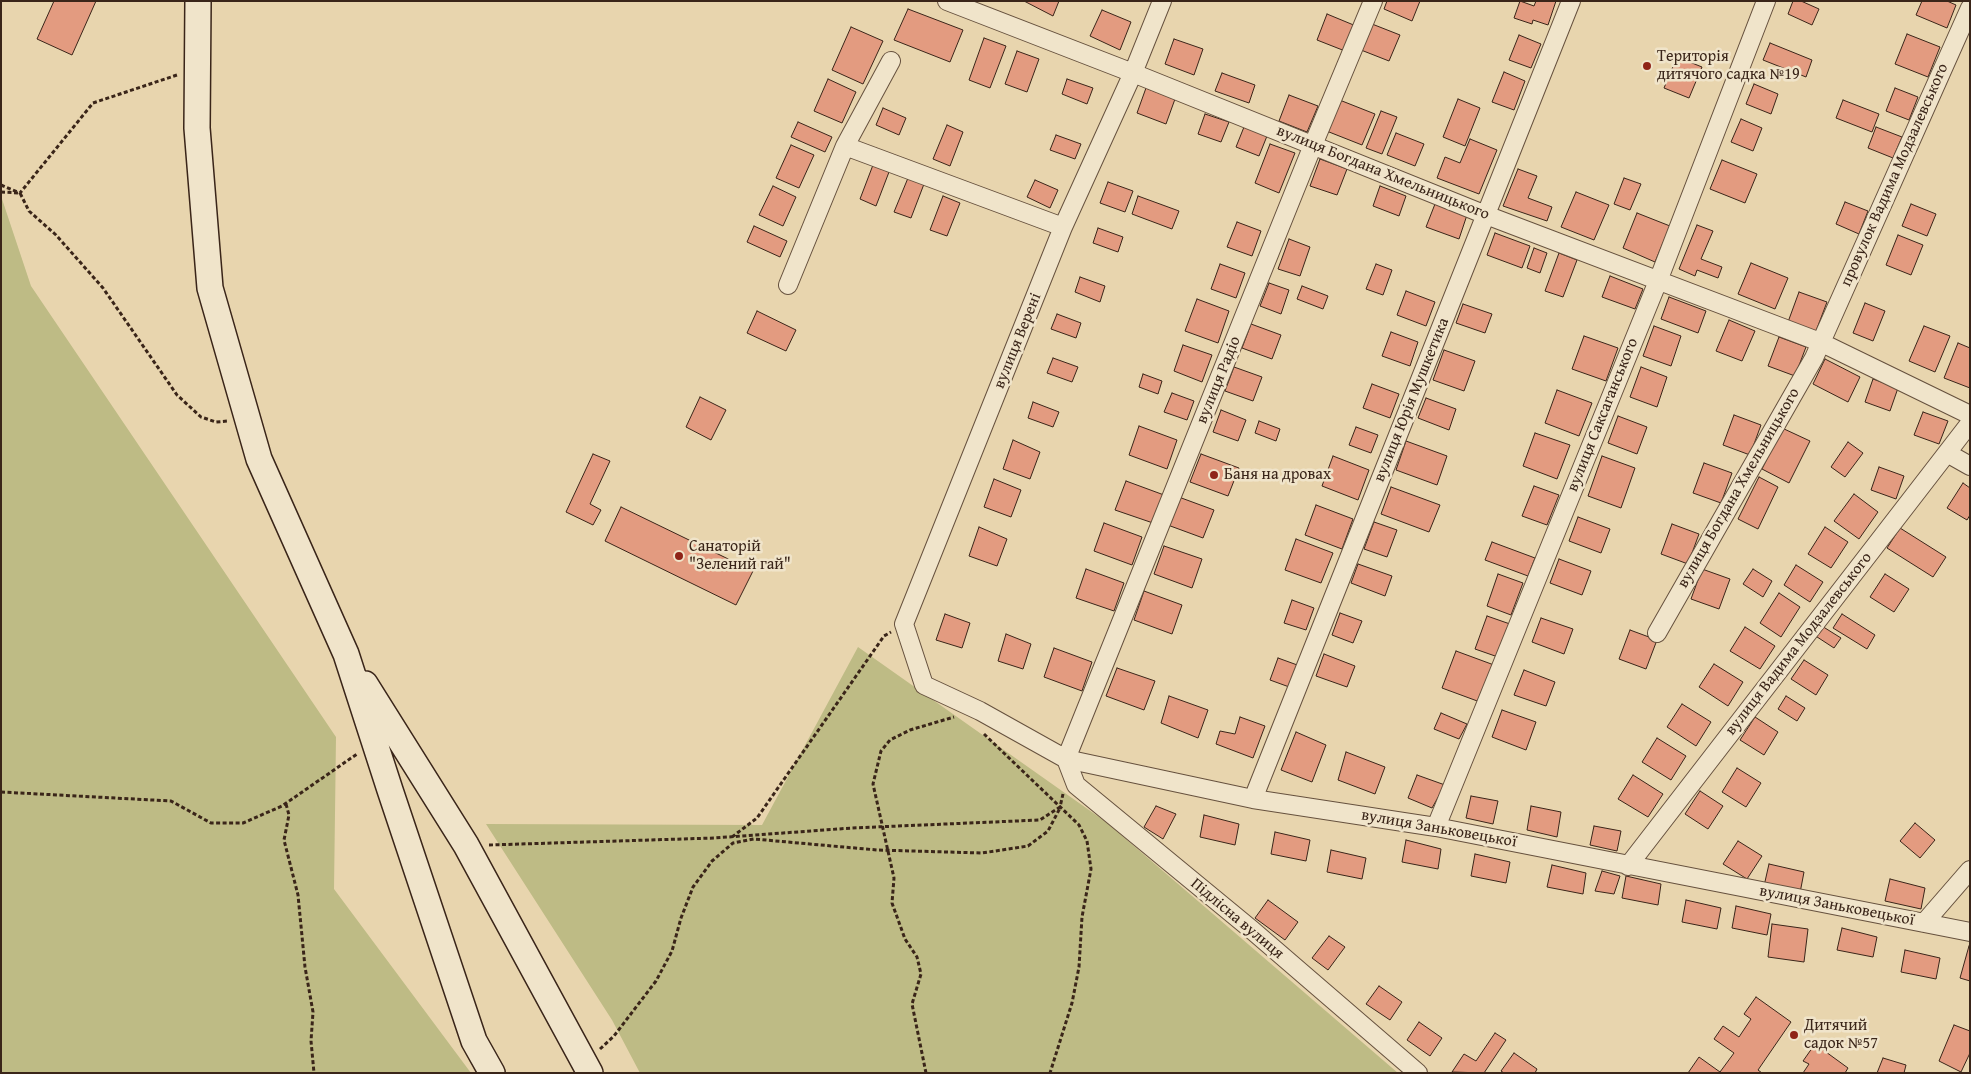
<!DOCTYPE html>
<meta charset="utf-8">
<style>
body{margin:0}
#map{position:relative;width:1971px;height:1074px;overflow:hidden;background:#e8d5ae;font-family:"Gentium Book Plus",serif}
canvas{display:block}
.frame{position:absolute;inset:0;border:2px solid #3a2519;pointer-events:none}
</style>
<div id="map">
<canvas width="1971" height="1074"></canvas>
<div class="frame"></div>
</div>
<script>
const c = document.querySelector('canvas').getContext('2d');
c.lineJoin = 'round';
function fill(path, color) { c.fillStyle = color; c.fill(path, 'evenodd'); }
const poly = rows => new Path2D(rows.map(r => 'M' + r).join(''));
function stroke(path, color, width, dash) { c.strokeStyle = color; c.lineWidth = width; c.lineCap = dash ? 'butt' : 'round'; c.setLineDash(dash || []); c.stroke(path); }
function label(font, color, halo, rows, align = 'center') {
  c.font = font + ' "Gentium Book Plus",serif'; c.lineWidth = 5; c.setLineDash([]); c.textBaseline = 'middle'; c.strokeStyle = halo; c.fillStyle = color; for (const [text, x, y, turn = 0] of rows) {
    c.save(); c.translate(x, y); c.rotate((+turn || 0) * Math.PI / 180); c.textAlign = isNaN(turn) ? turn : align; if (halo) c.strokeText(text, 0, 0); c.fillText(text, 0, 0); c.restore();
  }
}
const green = poly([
 [1,196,31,286,336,737,334,889,471,1073,1,1073],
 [858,647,1106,822,1398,1073,640,1073,612,1020,486,824,762,825]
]);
const building = poly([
 [54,1,96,1,72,55,37,39,54,1],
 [1024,1,1059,1,1053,16,1024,1],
 [1387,1,1420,1,1412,21,1384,9,1387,1],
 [1520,1,1534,6,1536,1,1556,1,1548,25,1533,20,1532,24,1514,18,1520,1],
 [1793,1,1801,1,1819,9,1812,25,1788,14,1793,1],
 [1922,1,1947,1,1956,5,1947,28,1916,15,1922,1],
 [908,9,963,30,950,62,894,40,908,9],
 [1102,10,1131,22,1120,50,1090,36,1102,10],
 [1327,14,1356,26,1345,51,1317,40,1327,14],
 [1372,24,1400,35,1389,61,1361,50,1372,24],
 [851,27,883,41,863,84,832,70,851,27],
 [1907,34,1940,47,1928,77,1895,64,1907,34],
 [1519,35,1541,44,1531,68,1509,60,1519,35],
 [984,38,1006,46,990,88,969,80,984,38],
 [1174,39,1203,49,1194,75,1165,64,1174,39],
 [1770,43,1812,60,1806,77,1763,60,1770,43],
 [1017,51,1039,59,1027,92,1005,84,1017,51],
 [1677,57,1702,67,1689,98,1664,88,1677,57],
 [1504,72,1525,81,1514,110,1492,102,1504,72],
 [1222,73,1255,85,1249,103,1215,91,1222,73],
 [828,79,856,92,842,123,814,111,828,79],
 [1067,79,1093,88,1087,104,1062,94,1067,79],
 [1754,84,1778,94,1771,114,1746,104,1754,84],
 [1146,88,1175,99,1166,124,1137,113,1146,88],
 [1895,88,1918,97,1909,120,1886,111,1895,88],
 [1289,95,1318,106,1307,132,1279,121,1289,95],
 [1337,99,1375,114,1362,145,1324,130,1337,99],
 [1458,99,1480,108,1465,146,1443,137,1458,99],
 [1843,100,1879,114,1872,132,1836,118,1843,100],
 [883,108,906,118,899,135,876,125,883,108],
 [1381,111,1397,117,1382,154,1366,148,1381,111],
 [1205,114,1229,122,1221,142,1198,134,1205,114],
 [1741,119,1762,128,1753,151,1731,142,1741,119],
 [798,122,832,137,825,152,791,137,798,122],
 [947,125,963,132,950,166,933,159,947,125],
 [1244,127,1267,136,1259,156,1236,147,1244,127],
 [1876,127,1902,137,1893,158,1868,148,1876,127],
 [1396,133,1424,144,1415,166,1387,155,1396,133],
 [1056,135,1081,144,1075,159,1050,150,1056,135],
 [1470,139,1497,150,1479,194,1437,178,1445,157,1460,163,1470,139],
 [1270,144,1295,153,1279,193,1255,183,1270,144],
 [791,145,814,155,799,188,776,178,791,145],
 [1320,159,1347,169,1337,195,1310,186,1320,159],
 [1722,160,1757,174,1745,203,1710,189,1722,160],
 [873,165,889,172,876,206,860,199,873,165],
 [1518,169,1537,176,1528,198,1552,207,1547,221,1503,206,1518,169],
 [908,178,924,184,911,218,894,212,908,178],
 [1624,178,1641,184,1630,210,1614,204,1624,178],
 [1035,180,1058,190,1050,208,1027,197,1035,180],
 [1108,182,1133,191,1125,212,1100,203,1108,182],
 [773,186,796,197,783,226,759,215,773,186],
 [1380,186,1406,196,1399,216,1373,206,1380,186],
 [1576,192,1609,205,1594,240,1561,227,1576,192],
 [943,196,960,203,947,236,930,230,943,196],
 [1138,196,1179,211,1172,229,1132,214,1138,196],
 [1845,202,1868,211,1859,234,1836,224,1845,202],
 [1435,204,1467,215,1459,239,1426,227,1435,204],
 [1911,204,1936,214,1927,236,1902,226,1911,204],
 [1637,213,1670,226,1655,262,1623,248,1637,213],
 [1237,222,1261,231,1252,256,1227,247,1237,222],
 [1697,225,1713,231,1701,259,1722,267,1718,278,1697,270,1695,276,1679,269,1697,225],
 [754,226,787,241,780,257,747,242,754,226],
 [1098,228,1123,237,1118,252,1093,243,1098,228],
 [1495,233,1530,246,1522,268,1487,255,1495,233],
 [1898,235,1923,245,1911,275,1886,265,1898,235],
 [1289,239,1310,247,1300,276,1278,269,1289,239],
 [1534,248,1547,253,1540,273,1527,268,1534,248],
 [1559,253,1577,260,1563,297,1545,291,1559,253],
 [1751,263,1788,278,1775,309,1738,294,1751,263],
 [1220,264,1245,273,1236,298,1211,289,1220,264],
 [1376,264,1392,270,1383,295,1366,289,1376,264],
 [1610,276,1643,289,1635,309,1602,297,1610,276],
 [1080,277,1105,286,1100,302,1075,292,1080,277],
 [1269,283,1289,290,1281,314,1260,306,1269,283],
 [1302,286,1328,296,1323,309,1297,299,1302,286],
 [1406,291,1435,302,1426,326,1397,315,1406,291],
 [1799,292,1827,302,1816,331,1788,322,1799,292],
 [1669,297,1706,311,1698,333,1661,319,1669,297],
 [1197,299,1229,311,1218,343,1185,331,1197,299],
 [1865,303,1885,311,1873,341,1853,333,1865,303],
 [1463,304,1492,314,1485,333,1456,323,1463,304],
 [757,311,796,330,786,351,747,333,757,311],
 [1057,314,1081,323,1076,338,1051,329,1057,314],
 [1729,320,1755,331,1742,361,1716,351,1729,320],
 [1251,324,1281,335,1272,359,1242,348,1251,324],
 [1654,326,1681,336,1671,366,1643,356,1654,326],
 [1924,326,1950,336,1935,372,1909,361,1924,326],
 [1391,332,1418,342,1410,366,1382,356,1391,332],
 [1584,336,1618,348,1606,381,1572,369,1584,336],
 [1779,337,1806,347,1795,376,1768,366,1779,337],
 [1958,343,1970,348,1970,388,1944,378,1958,343],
 [1183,345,1212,355,1202,382,1174,371,1183,345],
 [1444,350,1475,361,1464,391,1433,380,1444,350],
 [1053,358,1078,367,1072,382,1047,373,1053,358],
 [1825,359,1860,377,1848,402,1813,384,1825,359],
 [1234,367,1262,377,1253,401,1225,391,1234,367],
 [1641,367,1667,377,1657,407,1630,397,1641,367],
 [1143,374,1162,381,1158,394,1139,387,1143,374],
 [1873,379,1898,388,1890,411,1865,402,1873,379],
 [1372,384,1399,394,1390,418,1363,408,1372,384],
 [1557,390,1592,403,1579,436,1545,423,1557,390],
 [1172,393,1194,401,1187,420,1164,412,1172,393],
 [700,397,726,410,711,440,686,427,700,397],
 [1426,398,1456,409,1449,430,1418,418,1426,398],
 [1033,402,1059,412,1053,427,1028,418,1033,402],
 [1221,410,1246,420,1238,441,1213,432,1221,410],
 [1923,412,1948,421,1939,444,1914,435,1923,412],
 [1734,415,1761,425,1750,455,1723,445,1734,415],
 [1618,416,1647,427,1637,454,1608,443,1618,416],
 [1259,421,1280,429,1276,441,1255,433,1259,421],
 [1139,426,1177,440,1167,469,1129,455,1139,426],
 [1356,427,1378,435,1371,453,1349,445,1356,427],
 [1782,428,1810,441,1789,483,1762,469,1782,428],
 [1535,433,1570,445,1557,479,1523,466,1535,433],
 [1013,440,1040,452,1030,479,1003,469,1013,440],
 [1406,441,1447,456,1437,485,1396,470,1406,441],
 [1848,442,1863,453,1845,477,1831,467,1848,442],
 [593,454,610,461,590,504,601,510,593,525,566,512,593,454],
 [1201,454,1239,468,1228,496,1190,482,1201,454],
 [1333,456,1369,470,1358,500,1322,486,1333,456],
 [1602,456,1635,468,1621,508,1588,496,1602,456],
 [1704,463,1732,473,1721,503,1693,493,1704,463],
 [1879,467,1904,476,1896,499,1871,490,1879,467],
 [1759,477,1778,487,1758,529,1738,519,1759,477],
 [994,479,1021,490,1011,517,984,507,994,479],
 [1126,481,1164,495,1153,523,1115,510,1126,481],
 [1963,483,1970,488,1970,515,1967,520,1947,508,1963,483],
 [1534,486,1559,495,1547,525,1522,516,1534,486],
 [1391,487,1440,505,1429,532,1381,514,1391,487],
 [1854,494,1878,512,1859,539,1834,521,1854,494],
 [1176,496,1214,510,1203,538,1165,524,1176,496],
 [1316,505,1353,519,1342,549,1305,535,1316,505],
 [621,507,753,571,736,605,605,541,621,507],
 [1578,517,1610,529,1601,553,1569,541,1578,517],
 [1374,522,1397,530,1387,557,1364,549,1374,522],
 [1104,523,1142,537,1132,565,1094,551,1104,523],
 [1672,524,1699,534,1688,564,1661,554,1672,524],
 [979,527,1007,539,997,566,969,556,979,527],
 [1825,527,1848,542,1831,568,1808,554,1825,527],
 [1900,528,1946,557,1933,577,1887,548,1900,528],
 [1296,539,1333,553,1321,583,1285,570,1296,539],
 [1492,542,1535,558,1528,576,1485,560,1492,542],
 [1164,546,1202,559,1192,588,1154,574,1164,546],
 [1559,559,1591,571,1582,595,1550,583,1559,559],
 [1358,564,1392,576,1385,596,1351,583,1358,564],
 [1796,565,1823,582,1810,602,1784,585,1796,565],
 [1086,569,1124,583,1114,611,1076,598,1086,569],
 [1702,569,1730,579,1719,609,1691,599,1702,569],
 [1753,569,1772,581,1763,597,1743,584,1753,569],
 [1498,574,1523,583,1511,615,1487,606,1498,574],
 [1885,574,1909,589,1894,612,1870,597,1885,574],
 [1144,591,1182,605,1172,634,1134,620,1144,591],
 [1779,593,1800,607,1781,637,1760,623,1779,593],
 [1292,600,1314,608,1306,630,1284,623,1292,600],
 [1340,613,1362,621,1353,643,1332,635,1340,613],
 [945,614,970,623,962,648,936,640,945,614],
 [1842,614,1875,635,1867,649,1833,628,1842,614],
 [1487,616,1510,624,1498,657,1475,649,1487,616],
 [1541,618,1573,629,1564,654,1532,642,1541,618],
 [1817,623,1841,638,1834,648,1811,633,1817,623],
 [1745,627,1775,646,1760,669,1730,651,1745,627],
 [1630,630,1657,640,1646,669,1619,659,1630,630],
 [1006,634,1031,644,1023,669,998,661,1006,634],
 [1054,648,1092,662,1082,691,1044,677,1054,648],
 [1456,651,1494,665,1480,702,1442,688,1456,651],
 [1324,654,1355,666,1347,687,1316,676,1324,654],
 [1278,658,1300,666,1292,688,1270,680,1278,658],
 [1804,660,1828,675,1816,695,1791,679,1804,660],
 [1714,664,1743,682,1728,706,1699,687,1714,664],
 [1117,668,1155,681,1144,710,1106,696,1117,668],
 [1524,670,1555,682,1546,706,1514,695,1524,670],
 [1169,696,1208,710,1198,738,1161,723,1169,696],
 [1786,696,1805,708,1797,721,1778,709,1786,696],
 [1682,704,1711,722,1696,746,1667,727,1682,704],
 [1502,710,1536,722,1526,750,1492,737,1502,710],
 [1441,713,1467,724,1459,739,1434,729,1441,713],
 [1240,717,1265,726,1253,758,1216,744,1220,731,1235,734,1240,717],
 [1755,717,1778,732,1764,755,1740,740,1755,717],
 [1296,732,1326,745,1312,782,1281,770,1296,732],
 [1657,738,1686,756,1671,780,1642,762,1657,738],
 [1346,752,1385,767,1375,794,1338,780,1346,752],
 [1737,768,1761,783,1746,807,1722,792,1737,768],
 [1417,775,1445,785,1432,808,1408,798,1417,775],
 [1633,775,1663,794,1648,817,1618,799,1633,775],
 [1700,791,1723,806,1708,829,1685,814,1700,791],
 [1471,796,1498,801,1493,824,1466,818,1471,796],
 [1156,806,1176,814,1163,839,1144,827,1156,806],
 [1531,806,1561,812,1557,837,1527,830,1531,806],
 [1204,815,1239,824,1235,845,1200,837,1204,815],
 [1915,823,1935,840,1920,858,1900,841,1915,823],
 [1594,826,1621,831,1617,851,1590,845,1594,826],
 [1275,832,1310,840,1306,861,1271,854,1275,832],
 [1406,840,1441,849,1438,869,1402,862,1406,840],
 [1738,841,1762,856,1747,879,1723,864,1738,841],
 [1331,850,1366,858,1362,879,1327,872,1331,850],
 [1475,854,1510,862,1506,883,1471,876,1475,854],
 [1769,864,1804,872,1800,893,1764,886,1769,864],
 [1552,865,1586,873,1583,894,1547,887,1552,865],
 [1602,871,1620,876,1614,894,1595,891,1602,871],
 [1626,876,1661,884,1658,905,1622,898,1626,876],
 [1890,879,1925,888,1921,909,1885,901,1890,879],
 [1268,900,1298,922,1285,940,1255,918,1268,900],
 [1686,900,1721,908,1717,929,1682,922,1686,900],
 [1736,906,1771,914,1767,935,1732,928,1736,906],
 [1772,924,1808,929,1804,962,1768,957,1772,924],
 [1842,928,1877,937,1873,957,1837,950,1842,928],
 [1329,936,1345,947,1328,970,1312,958,1329,936],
 [1969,946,1970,946,1970,981,1960,978,1969,946],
 [1905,950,1940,958,1936,979,1901,972,1905,950],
 [1379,986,1402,1002,1390,1020,1366,1004,1379,986],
 [1756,997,1791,1022,1758,1070,1762,1073,1688,1073,1699,1057,1720,1072,1734,1053,1714,1039,1723,1026,1739,1037,1751,1019,1744,1014,1756,997],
 [1419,1022,1442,1038,1430,1056,1407,1040,1419,1022],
 [1954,1025,1970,1031,1970,1053,1961,1072,1939,1061,1954,1025],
 [1495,1033,1506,1040,1484,1073,1452,1072,1464,1054,1476,1061,1495,1033],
 [1815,1044,1848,1068,1845,1073,1803,1073,1809,1064,1803,1061,1815,1044],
 [1514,1053,1537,1069,1535,1073,1504,1073,1501,1071,1514,1053],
 [1883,1058,1906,1065,1904,1073,1877,1073,1883,1058]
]);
const path = poly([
 [1,185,20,193,93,103,177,75],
 [1,192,20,193,29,211,56,235,103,288,177,395,201,417,216,422,228,421],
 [984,734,1079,825,1087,841,1091,869,1082,917,1079,967,1072,1003,1050,1073],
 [1,792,171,801,211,823,243,823,282,806,357,754],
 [286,804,289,815,284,840,298,895,305,967,313,1012,311,1041,314,1073],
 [732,837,757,818,884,636,891,632],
 [489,845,714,838,852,828,1040,820,1060,807,1063,794],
 [600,1049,614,1036,656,981,672,951,681,918,693,887,712,861,733,843,754,839,877,850,982,853,1028,846,1048,831,1060,808],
 [926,1073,912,1004,921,974,917,957,905,939,892,903,894,878,873,784,881,751,890,740,910,730,954,717]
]);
const street = poly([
 [947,1,1133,73,1486,215,1820,342,1970,415],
 [1162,1,1133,73,1063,227,904,624,924,685,980,711,1066,759,1253,799,1436,827,1970,932],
 [1373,1,1313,145,1066,759,1076,785,1252,930,1418,1073],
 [845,146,891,61],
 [788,285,845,146,1063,227],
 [1947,453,1970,466],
 [1657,633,1814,358,1970,8],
 [1253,799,1571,1],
 [1436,827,1658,281,1766,1],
 [1628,866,1970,423],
 [1924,923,1970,870]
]);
const secondary = poly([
 [198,1,197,128,210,288,259,459,346,654,390,790,474,1041,492,1073],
 [365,684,466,845,590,1073]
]);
const markers = [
 [1647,66,5,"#8f2418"],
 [1214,475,5,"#8f2418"],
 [679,556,5,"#8f2418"],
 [1794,1035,5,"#8f2418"]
];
const poiNames = [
 ["Територія",1657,57],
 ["дитячого садка №19",1657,75],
 ["Баня на дровах",1224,475],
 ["Санаторій",689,547],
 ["\"Зелений гай\"",689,565],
 ["Дитячий",1804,1026],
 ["садок №57",1804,1044]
];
const streetNames = [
 ["вулиця Богдана Хмельницького",1383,173,22],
 ["провулок Вадима Модзалевського",1895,175,-66],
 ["вулиця Верені",1018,341,-68],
 ["вулиця Радіо",1219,380,-68],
 ["вулиця Юрія Мушкетика",1412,400,-68],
 ["вулиця Саксаганського",1603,415,-68],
 ["вулиця Богдана Хмельницького",1739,488,-60],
 ["вулиця Вадима Модзалевського",1799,644,-52],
 ["вулиця Заньковецької",1439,829,10],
 ["вулиця Заньковецької",1837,906,11],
 ["Підлісна вулиця",1237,919,40]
];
fill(green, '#bebb85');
fill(building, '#e39b80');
stroke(building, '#3a2519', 1);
stroke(street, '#66513e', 20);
stroke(secondary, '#3a2519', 28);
stroke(path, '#3a2519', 3, [4, 2.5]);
stroke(street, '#f0e4ca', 18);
stroke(secondary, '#f0e4ca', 25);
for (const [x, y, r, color] of markers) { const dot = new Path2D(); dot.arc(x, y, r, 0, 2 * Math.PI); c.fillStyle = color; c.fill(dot); stroke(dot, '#f0e4ca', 2); }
label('16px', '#3a2519', '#f0e4ca', poiNames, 'left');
label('16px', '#3a2519', '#f0e4ca', streetNames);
</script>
